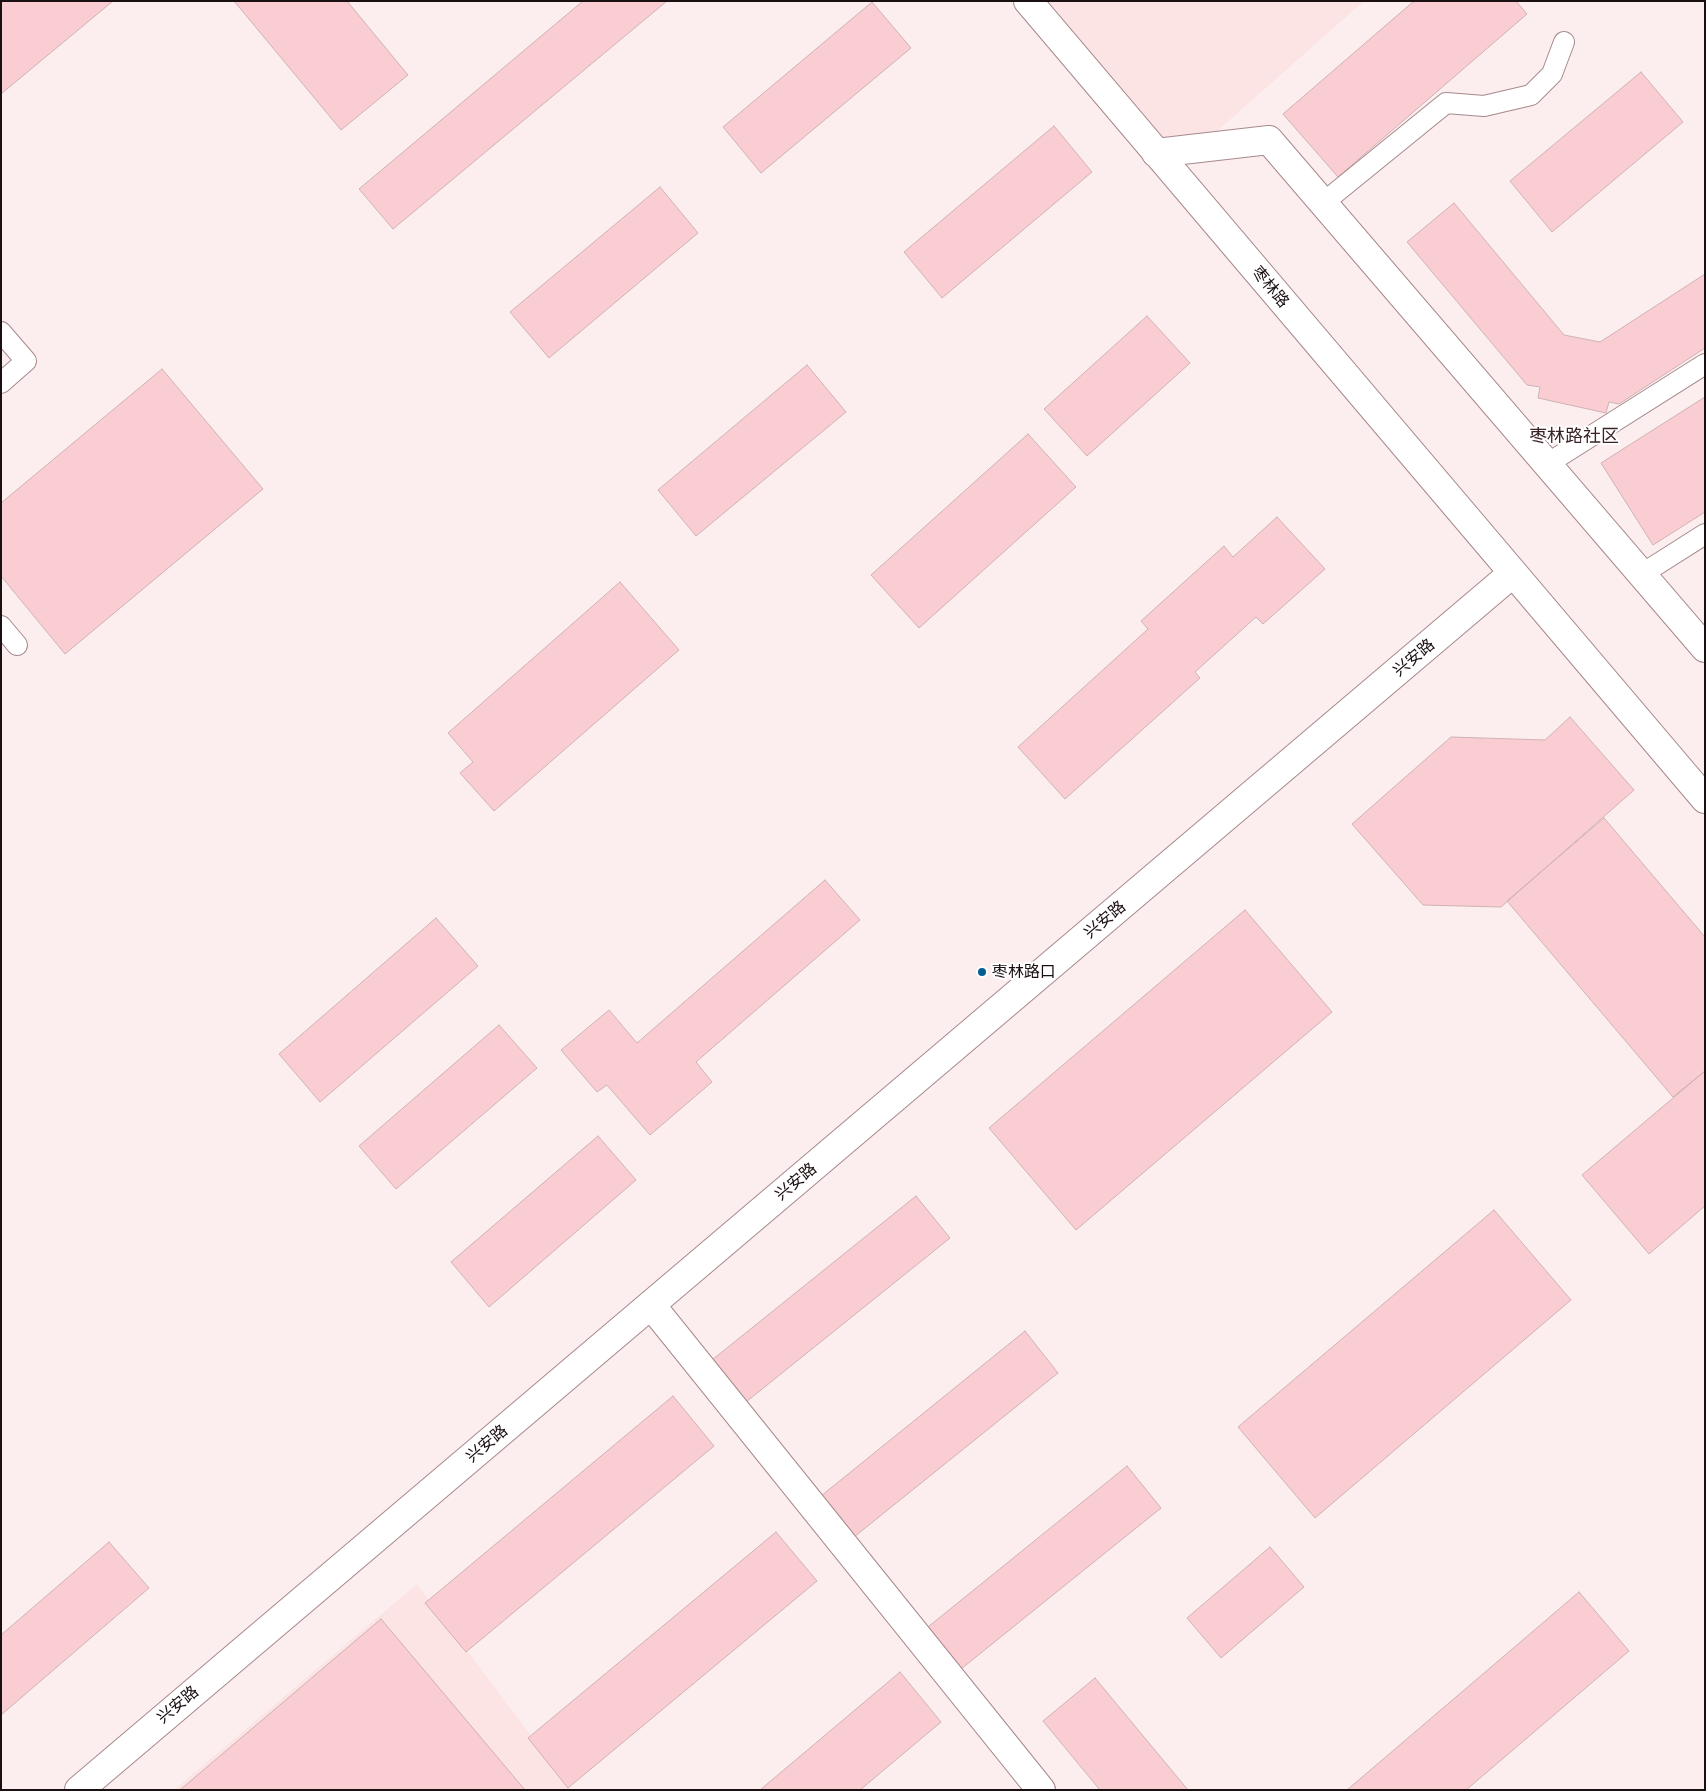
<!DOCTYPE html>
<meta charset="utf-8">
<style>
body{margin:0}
#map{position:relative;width:1706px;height:1791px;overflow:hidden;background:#fceeef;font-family:Montserrat,sans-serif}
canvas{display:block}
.frame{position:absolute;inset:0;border:2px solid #1b1011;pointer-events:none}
</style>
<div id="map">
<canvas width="1706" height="1791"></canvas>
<div class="frame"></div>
</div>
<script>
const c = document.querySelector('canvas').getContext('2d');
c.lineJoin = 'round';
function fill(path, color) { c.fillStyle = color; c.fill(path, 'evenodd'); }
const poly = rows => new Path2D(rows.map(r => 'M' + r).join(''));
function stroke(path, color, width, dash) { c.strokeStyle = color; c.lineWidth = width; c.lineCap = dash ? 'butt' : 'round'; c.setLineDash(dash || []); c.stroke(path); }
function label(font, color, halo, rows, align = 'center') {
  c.font = font + ' Montserrat,"Noto Sans SC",sans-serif'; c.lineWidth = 4; c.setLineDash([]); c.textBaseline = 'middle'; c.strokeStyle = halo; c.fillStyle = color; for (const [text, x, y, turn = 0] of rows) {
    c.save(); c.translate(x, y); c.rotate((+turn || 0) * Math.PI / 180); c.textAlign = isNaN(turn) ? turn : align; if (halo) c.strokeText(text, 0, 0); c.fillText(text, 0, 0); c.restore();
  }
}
const built = poly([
 [1048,1,1364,1,1181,163],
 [417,1584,572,1790,174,1790]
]);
const building = poly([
 [1,1,113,1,1,94,1,1],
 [234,1,347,1,408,75,341,130,234,1],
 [583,1,667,1,393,229,359,189,583,1],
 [1414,1,1516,1,1527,14,1338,177,1283,114,1414,1],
 [872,2,911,48,761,173,723,127,872,2],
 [1641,72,1683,122,1552,232,1510,181,1641,72],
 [1054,126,1092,172,942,298,904,252,1054,126],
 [660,187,698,233,549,358,510,312,660,187],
 [1454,203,1564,335,1600,342,1705,274,1705,348,1619,404,1609,402,1606,413,1538,398,1540,387,1527,385,1407,242,1454,203],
 [1147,316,1190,363,1087,456,1044,409,1147,316],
 [807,365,846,412,696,536,658,490,807,365],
 [162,369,263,489,65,654,1,576,1,503,162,369],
 [1705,397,1705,512,1653,545,1601,463,1705,397],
 [1028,434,1076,487,919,628,871,575,1028,434],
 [1277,517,1325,569,1263,624,1256,617,1195,672,1200,678,1065,799,1018,747,1148,629,1141,621,1224,546,1233,557,1277,517],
 [620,582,679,650,494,811,460,773,473,762,448,733,620,582],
 [1570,717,1634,790,1501,907,1423,905,1352,824,1451,737,1545,740,1570,717],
 [1604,818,1705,937,1705,1071,1673,1097,1507,901,1604,818],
 [825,880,860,920,696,1062,712,1082,650,1135,607,1085,597,1092,561,1050,609,1010,637,1043,825,880],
 [1245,910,1332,1012,1076,1230,989,1128,1245,910],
 [436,918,478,966,320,1102,279,1054,436,918],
 [499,1025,537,1068,396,1189,359,1146,499,1025],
 [1705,1071,1705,1206,1649,1254,1582,1175,1705,1071],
 [598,1136,636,1180,489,1307,451,1262,598,1136],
 [916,1196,950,1238,746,1402,712,1360,916,1196],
 [1494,1210,1571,1300,1315,1518,1238,1427,1494,1210],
 [1025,1331,1058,1373,854,1537,821,1496,1025,1331],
 [673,1396,714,1446,466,1652,425,1603,673,1396],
 [1127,1466,1161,1508,956,1673,923,1631,1127,1466],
 [776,1532,817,1581,568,1788,528,1738,776,1532],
 [109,1542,149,1588,1,1715,1,1635,109,1542],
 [1270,1547,1304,1587,1221,1658,1187,1618,1270,1547],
 [1579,1592,1629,1651,1466,1790,1347,1790,1579,1592],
 [381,1619,525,1790,180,1790,381,1619],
 [900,1672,941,1722,860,1790,760,1790,900,1672],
 [1095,1678,1188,1790,1100,1790,1043,1721,1095,1678]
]);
const service = poly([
 [1323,203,1446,103,1484,106,1531,95,1552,74,1564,42],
 [1,332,26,361,1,383],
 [1547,464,1705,364],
 [1642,574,1705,534],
 [1,626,17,645]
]);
const minor = poly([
 [1156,153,1269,140,1705,648],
 [651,1305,1041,1790]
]);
const tertiary = poly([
 [1028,1,1705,799],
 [79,1790,1513,573]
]);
const markers = [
 [982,972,5,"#045e8f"]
];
const streetNames = [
 ["枣林路",1270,287,50],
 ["兴安路",1414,658,-40],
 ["兴安路",1105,920,-40],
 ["兴安路",796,1182,-40],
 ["兴安路",487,1444,-40],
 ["兴安路",178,1705,-40]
];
const poiNames = [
 ["枣林路口",992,972]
];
const neighbourhoodNames = [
 ["枣林路社区",1574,437]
];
fill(built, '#fce3e4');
fill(building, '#f9cdd1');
stroke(building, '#d0b1b3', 1);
stroke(service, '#a7898c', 22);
stroke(minor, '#a7898c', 30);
stroke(tertiary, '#a7898c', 30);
stroke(service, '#fff', 20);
stroke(minor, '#fff', 28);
stroke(tertiary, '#fff', 28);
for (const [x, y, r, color] of markers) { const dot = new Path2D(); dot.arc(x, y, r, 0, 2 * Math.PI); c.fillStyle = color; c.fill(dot); stroke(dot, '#fff', 2); }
label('16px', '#1b1011', '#fff', streetNames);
label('16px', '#1b1011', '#fff', poiNames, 'left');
label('18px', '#3a2225', '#fff', neighbourhoodNames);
</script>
